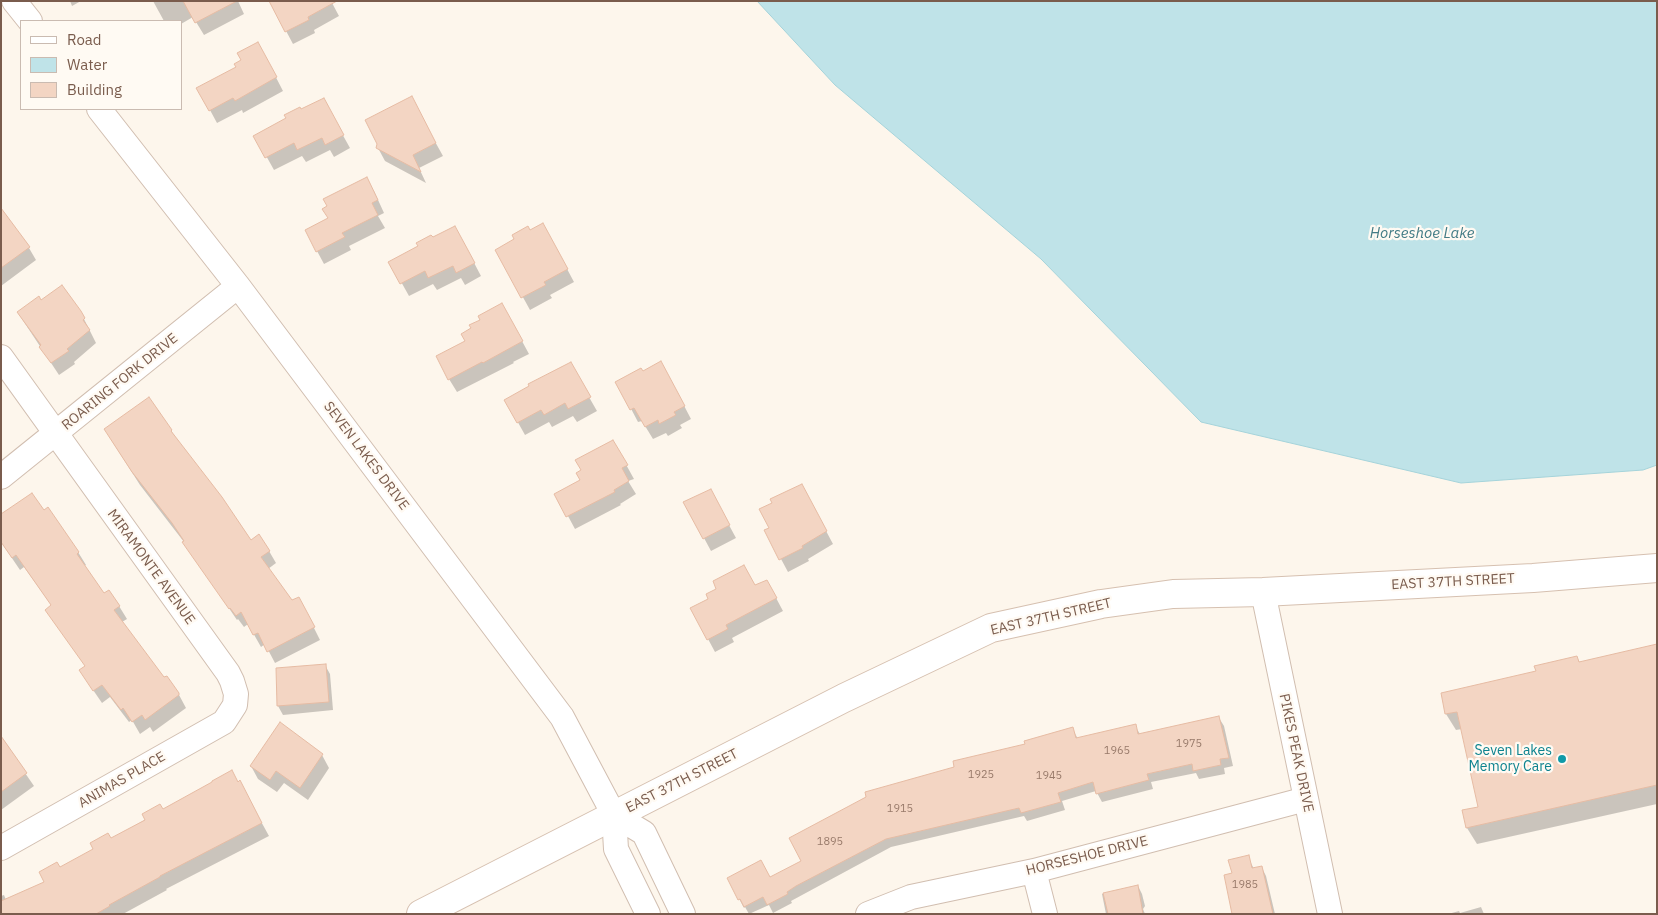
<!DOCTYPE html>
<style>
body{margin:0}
#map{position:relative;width:1658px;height:915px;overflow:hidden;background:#fdf6ec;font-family:"IBM Plex Sans",sans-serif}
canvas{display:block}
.frame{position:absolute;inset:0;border:2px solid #7a5c4d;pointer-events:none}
.legend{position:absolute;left:20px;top:20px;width:162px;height:90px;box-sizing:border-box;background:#fffaf3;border:1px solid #cabbb1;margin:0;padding:6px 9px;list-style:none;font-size:15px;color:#7a5c4d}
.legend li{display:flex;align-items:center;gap:10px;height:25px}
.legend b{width:25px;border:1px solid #cabbb1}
</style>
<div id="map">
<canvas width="1658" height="915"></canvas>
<div class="frame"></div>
<ul class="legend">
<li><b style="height:6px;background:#fff"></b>Road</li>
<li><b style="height:14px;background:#bfe3e8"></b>Water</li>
<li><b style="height:14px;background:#f3d5c3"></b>Building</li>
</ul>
</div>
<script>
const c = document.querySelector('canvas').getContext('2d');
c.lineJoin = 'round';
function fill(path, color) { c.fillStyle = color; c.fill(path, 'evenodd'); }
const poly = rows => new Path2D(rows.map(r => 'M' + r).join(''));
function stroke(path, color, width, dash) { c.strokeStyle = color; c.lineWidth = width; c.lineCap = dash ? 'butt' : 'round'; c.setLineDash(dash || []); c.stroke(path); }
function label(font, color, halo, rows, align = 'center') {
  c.font = font + ' "IBM Plex Sans",sans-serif'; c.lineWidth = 4.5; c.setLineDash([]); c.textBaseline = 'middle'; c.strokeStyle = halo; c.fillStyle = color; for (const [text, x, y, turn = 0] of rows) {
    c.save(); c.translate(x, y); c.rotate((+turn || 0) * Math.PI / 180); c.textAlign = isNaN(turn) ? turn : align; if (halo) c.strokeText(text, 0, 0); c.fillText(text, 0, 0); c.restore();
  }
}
const water = poly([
 [757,1,1657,1,1657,465,1643,470,1461,483,1201,422,1041,259,835,85,757,1]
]);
const shadow = poly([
 [70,1,81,1,72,6],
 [153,1,238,1,244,14,204,35,193,17,181,24,181,21,164,21],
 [270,1,331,1,339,16,314,30,315,33,293,44],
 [265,56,283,91,243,113,242,110,217,123,198,88],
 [301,111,330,112,350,148,334,157,330,150,306,162,302,156,274,170,255,136],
 [418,111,443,156,419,168,426,183,385,161,378,148],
 [374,191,384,213,378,216,385,228,349,246,351,250,324,264,317,251],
 [1,210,29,248,36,260,1,286],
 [529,231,550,237,574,282,550,295,552,298,530,310,497,250],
 [432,239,462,240,481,276,465,285,461,278,437,290,433,284,409,296,390,262],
 [41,302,80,311,96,343,74,362,75,364,59,375,18,313],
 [509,317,529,354,513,362,514,363,457,392,449,379,466,342],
 [570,364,597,411,577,422,573,416,552,427,549,422,525,435,506,401],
 [642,372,668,375,691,419,680,425,682,428,668,436,666,433,653,439,642,421,638,422,617,382],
 [171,430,178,443,251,542,269,551,276,563,268,569,292,602,305,610,320,640,275,663,265,644,261,647,248,624,244,627,238,619,237,620,184,542,140,485,112,441],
 [613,441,634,479,628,481,636,494,620,504,621,505,575,529,556,494,582,480],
 [710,490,736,538,711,551,704,538],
 [809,499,833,544,808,559,809,561,788,572,766,531],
 [1,542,78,552,86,565,84,566,104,595,119,606,127,619,122,622,164,679,178,693,186,708,153,732,150,727,140,734,132,720,129,722,110,697,102,703,80,671,86,667,47,610,52,606,24,567,20,570],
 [767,581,783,611,732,638,734,642,715,652,708,639,755,586],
 [1657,646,1657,804,1477,844,1467,828,1479,807,1462,729,1456,730,1446,714,1537,672,1577,657,1580,663],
 [325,665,330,674,333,710,283,715,278,706,277,669],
 [1219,718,1224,726,1233,766,1224,768,1225,774,1199,779,1196,773,1151,782,1153,789,1102,802,1096,791,1062,801,1065,810,1027,821,1024,816,891,847,791,901,792,903,773,913,769,905,749,914,745,907,744,908,728,878,770,879,803,861,955,768,1072,728,1078,739,1135,726,1140,734],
 [1,738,34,786,1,810],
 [322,755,329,768,308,800,284,783,277,792,258,779,251,766],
 [238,784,246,794,269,836,166,889,167,890,123,914,1,914,1,896,4,895,6,900,46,882,59,869,162,810],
 [1248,857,1254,869,1262,868,1266,876,1275,914,1234,914,1233,874],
 [1138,886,1142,894,1145,906,1143,909,1145,914,1106,914,1102,894],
 [1481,907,1484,914,1448,914,1459,911,1460,913]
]);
const building = poly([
 [183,1,237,1,195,23,183,1],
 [269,1,337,1,308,17,309,20,285,32,269,1],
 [258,42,277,77,235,101,233,98,209,111,196,88,236,67,234,64,241,60,237,53,258,42],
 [412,96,436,143,413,155,421,172,376,148,377,144,365,120,412,96],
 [324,98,344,135,325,145,322,138,297,150,294,143,265,158,253,136,286,118,284,115,300,107,301,109,324,98],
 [367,177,378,200,372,203,378,215,342,233,345,237,316,252,305,230,328,218,322,209,327,206,323,199,367,177],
 [1,208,30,247,1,268,1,208],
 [543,223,568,269,544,282,546,285,521,298,495,250,514,239,512,235,528,226,530,230,543,223],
 [455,226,475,263,456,273,453,266,428,278,425,271,400,284,388,262,418,246,416,243,431,235,433,237,455,226],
 [62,285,81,311,85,318,83,320,90,330,67,349,69,351,51,363,39,347,41,345,17,312,39,296,41,300,62,285],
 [502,303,523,341,483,363,482,362,448,380,436,356,465,341,461,334,471,328,469,325,480,320,478,316,502,303],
 [661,361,685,406,674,412,676,415,659,424,658,420,645,427,634,408,630,410,615,382,641,368,643,371,661,361],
 [571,362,591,397,568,409,565,403,544,415,541,410,517,423,504,400,529,386,528,384,571,362],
 [149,397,172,430,171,431,222,497,251,540,259,534,270,551,261,557,292,600,299,597,315,627,267,652,258,633,253,635,241,612,236,616,230,608,229,609,182,542,184,541,172,523,132,472,104,429,149,397],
 [613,440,628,465,622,468,629,481,614,490,615,492,566,517,554,494,580,480,576,473,581,470,575,460,613,440],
 [802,484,827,531,802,546,803,548,779,560,764,530,769,528,759,509,772,503,770,499,802,484],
 [711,489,730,525,703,539,683,502,711,489],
 [32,493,44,510,48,507,79,552,77,554,104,593,109,590,120,606,114,610,164,677,167,676,179,693,179,695,145,720,142,715,132,722,123,708,121,710,102,685,93,691,79,670,85,666,45,610,51,605,16,555,12,558,1,542,1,514,32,493],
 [744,565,755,585,767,580,777,598,726,625,728,629,707,640,690,608,708,599,706,594,716,589,713,581,744,565],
 [1657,644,1657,785,1466,828,1462,810,1478,807,1457,712,1445,714,1441,693,1536,671,1534,666,1577,656,1579,662,1657,644],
 [326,664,329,702,277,706,276,668,326,664],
 [1219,716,1229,758,1220,759,1221,765,1193,771,1192,764,1147,774,1149,780,1096,794,1093,782,1058,793,1061,802,1021,813,1019,808,886,839,796,886,787,892,788,894,767,905,763,897,744,907,740,899,738,900,727,878,761,860,770,877,801,861,789,838,866,797,865,792,954,767,953,761,1025,744,1024,741,1073,727,1076,738,1136,724,1138,734,1219,716],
 [280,722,323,754,300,788,276,771,270,780,250,766,280,722],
 [1,736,27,773,1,792,1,736],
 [232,770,238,782,240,780,262,823,160,876,160,877,109,905,110,906,96,914,1,914,1,901,44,882,39,872,57,862,60,867,93,849,90,843,108,833,111,838,145,820,142,814,160,804,163,809,212,782,212,781,232,770],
 [1249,855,1252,868,1262,866,1273,914,1232,914,1224,875,1232,873,1228,860,1249,855],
 [1138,885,1143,914,1108,914,1103,893,1138,885]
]);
const minor = poly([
 [14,1,30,21],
 [99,109,238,286,562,717,614,815,616,849,648,914],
 [1,357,228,673,232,681,236,694,235,705,224,722,1,848],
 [1,477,238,286],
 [1263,592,1330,914],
 [614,815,644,833,683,914],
 [1034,871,1045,914],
 [868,914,911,897,1034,871,1306,799]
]);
const secondary = poly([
 [421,914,844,698,991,628,1101,604,1173,594,1263,592,1533,578,1657,568]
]);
const markers = [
 [1562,759,5,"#0f9aa8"]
];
const numberNames = [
 ["1975",1189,744],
 ["1965",1117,751],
 ["1925",981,775],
 ["1945",1049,776],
 ["1915",900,809],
 ["1895",830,842],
 ["1985",1245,885]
];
const streetNames = [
 ["ROARING FORK DRIVE",120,382,-39],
 ["SEVEN LAKES DRIVE",366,456,53],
 ["MIRAMONTE AVENUE",151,567,54],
 ["EAST 37TH STREET",1453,582,-3],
 ["EAST 37TH STREET",1051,617,-13],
 ["PIKES PEAK DRIVE",1296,753,78],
 ["ANIMAS PLACE",122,780,-30],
 ["EAST 37TH STREET",682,781,-27],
 ["HORSESHOE DRIVE",1087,856,-14]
];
const cultureNames = [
 ["Seven Lakes",1552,751],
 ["Memory Care",1552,767]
];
const waterNames = [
 ["Horseshoe Lake",1422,234]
];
fill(water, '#bfe3e8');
stroke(water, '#a5d3da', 1);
fill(shadow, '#0003');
fill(building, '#f3d5c3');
stroke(building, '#e6bba3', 1);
stroke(minor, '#d1beb0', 26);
stroke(secondary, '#d6c0b0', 30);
stroke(minor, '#fff', 24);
stroke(secondary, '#fff', 28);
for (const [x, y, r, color] of markers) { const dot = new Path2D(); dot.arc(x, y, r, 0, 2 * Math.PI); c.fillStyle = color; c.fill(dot); stroke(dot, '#fffaf3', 2); }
label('11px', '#987a6a', null, numberNames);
label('14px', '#7a5c4d', '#fffaf3', streetNames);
label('14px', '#0d838f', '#fffaf3', cultureNames, 'right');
label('italic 15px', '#437c86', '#fffaf3', waterNames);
</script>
